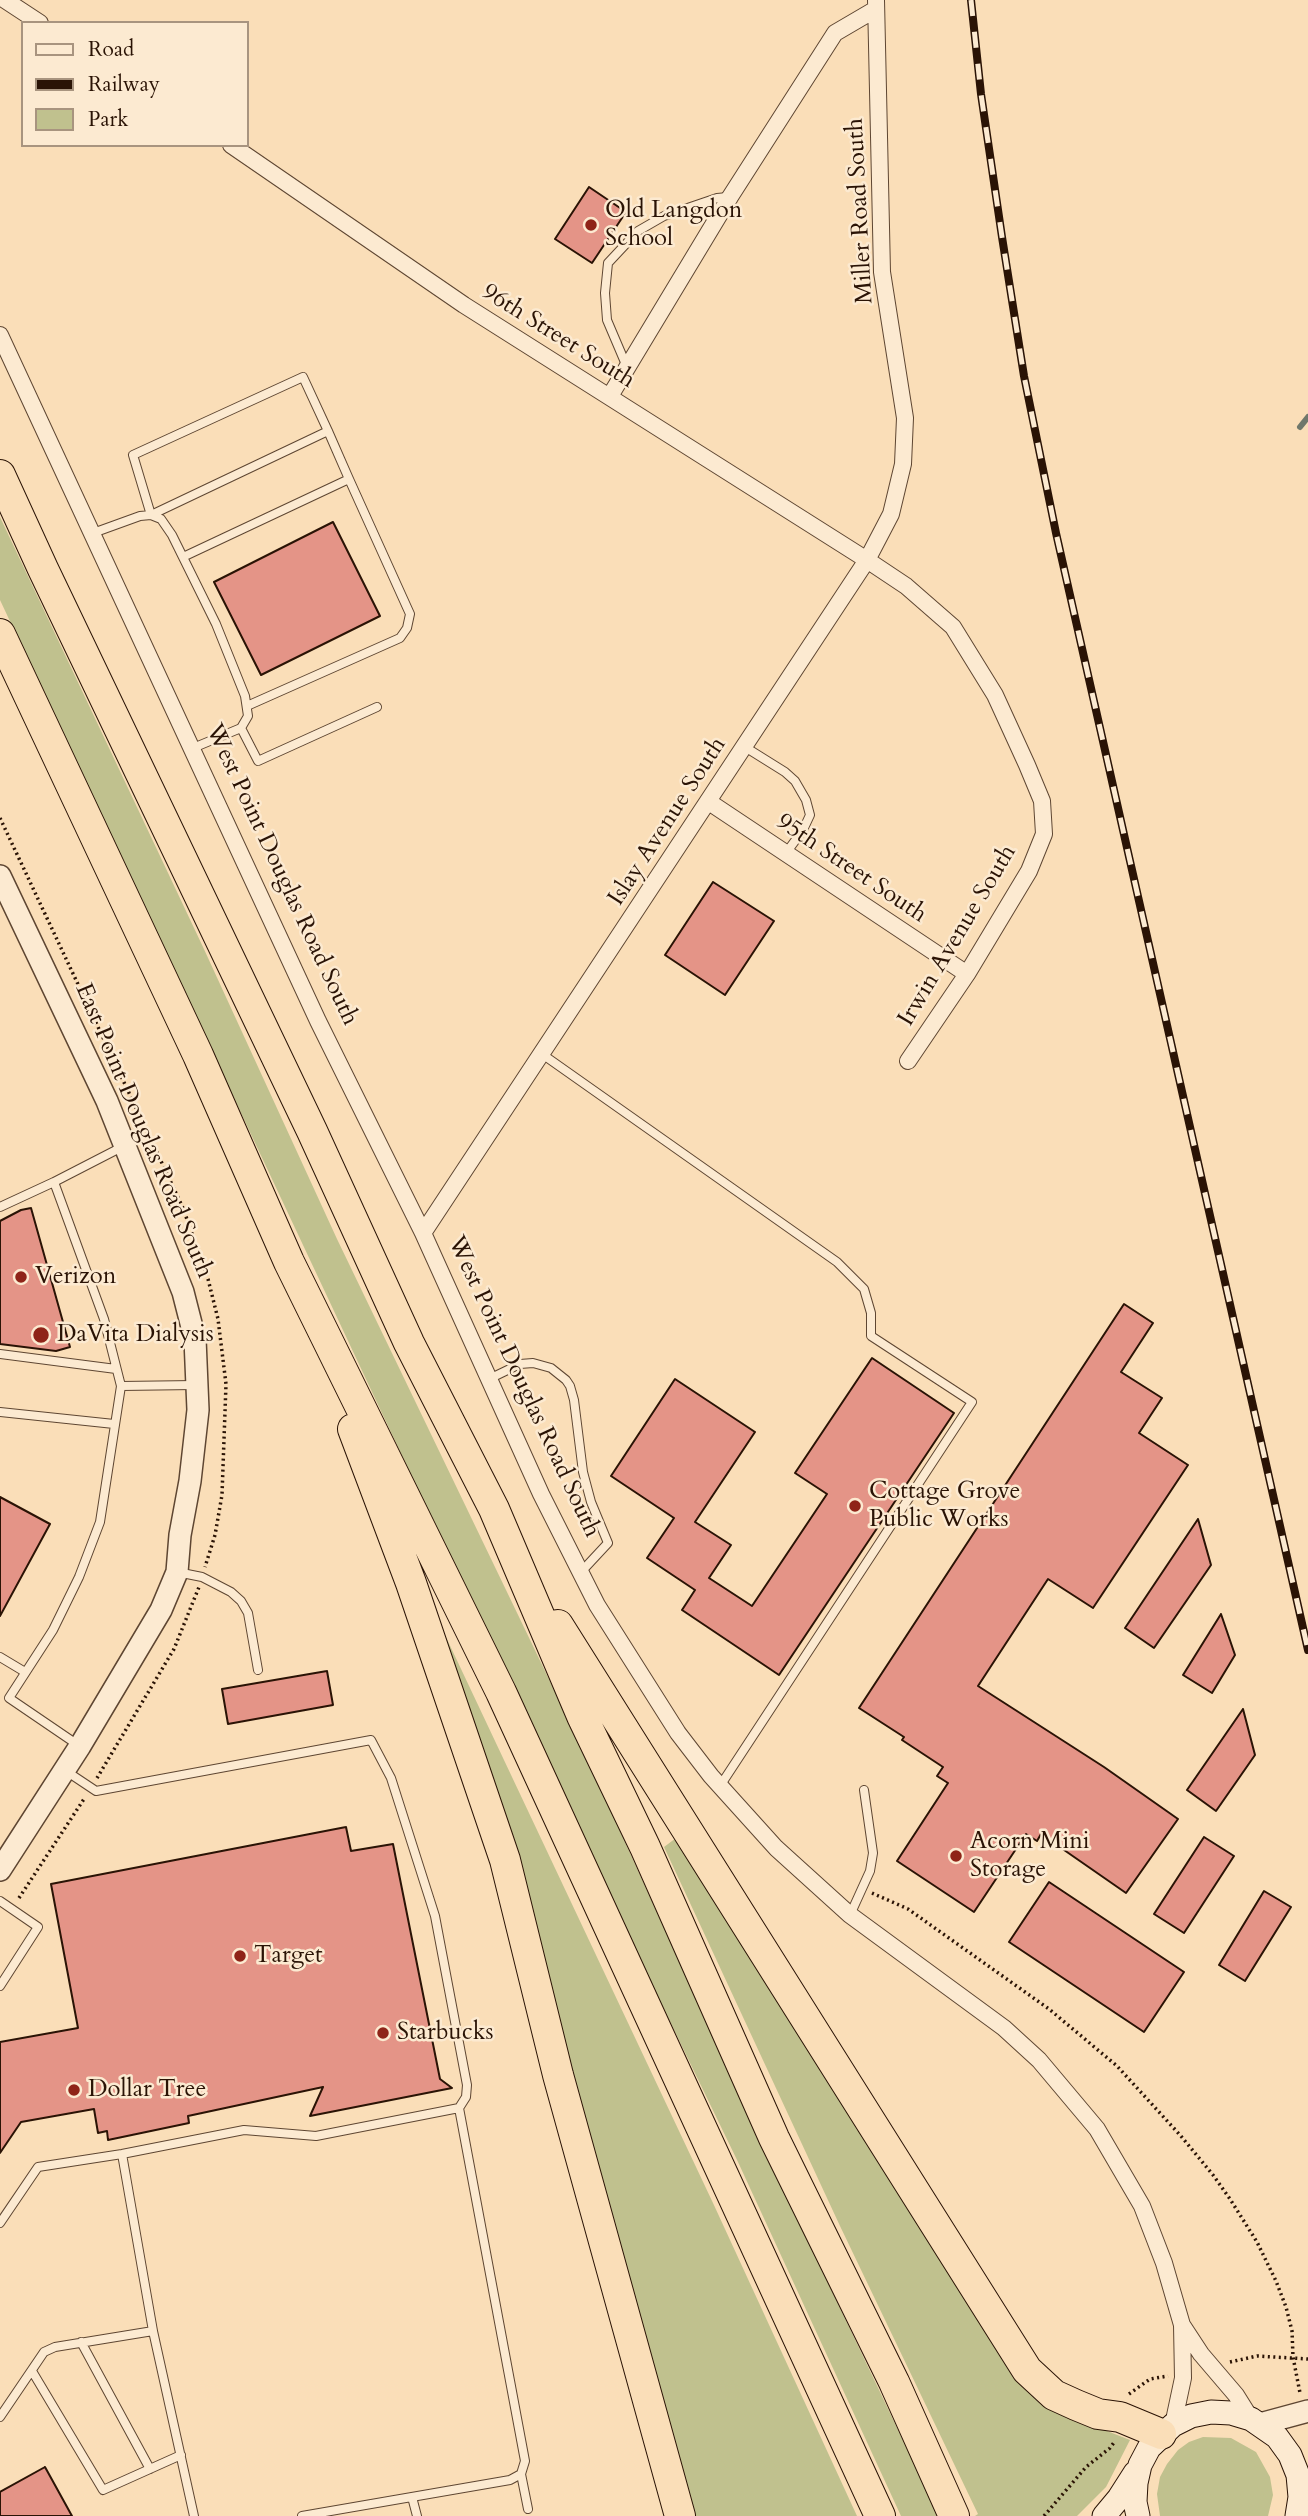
<!DOCTYPE html>
<style>
body{margin:0}
#map{position:relative;width:1308px;height:2516px;overflow:hidden;background:#fadeb8;font-family:Cardo,serif}
canvas{display:block}
.legend{position:absolute;left:21px;top:21px;width:228px;height:126px;box-sizing:border-box;background:#fcead1;border:2px solid #a8947f;margin:0;padding:9px 12px;list-style:none;font-size:21px;color:#2a1305}
.legend li{display:flex;align-items:center;gap:14px;height:35px}
.legend b{width:35px;border:2px solid #a8947f}
</style>
<div id="map">
<canvas width="1308" height="2516"></canvas>
<ul class="legend">
<li><b style="height:9px;background:#fcead1"></b>Road</li>
<li><b style="height:9px;background:#2a1305"></b>Railway</li>
<li><b style="height:19px;background:#c0c18e"></b>Park</li>
</ul>
</div>
<script>
const c = document.querySelector('canvas').getContext('2d');
c.lineJoin = 'round';
function fill(path, color) { c.fillStyle = color; c.fill(path, 'evenodd'); }
const poly = rows => new Path2D(rows.map(r => 'M' + r).join(''));
function stroke(path, color, width, dash) { c.strokeStyle = color; c.lineWidth = width; c.lineCap = dash ? 'butt' : 'round'; c.setLineDash(dash || []); c.stroke(path); }
function label(font, color, halo, rows, align = 'center') {
  c.font = font + ' Cardo,serif'; c.lineWidth = 5; c.setLineDash([]); c.textBaseline = 'middle'; c.strokeStyle = halo; c.fillStyle = color; for (const [text, x, y, turn = 0] of rows) {
    c.save(); c.translate(x, y); c.rotate((+turn || 0) * Math.PI / 180); c.textAlign = isNaN(turn) ? turn : align; if (halo) c.strokeText(text, 0, 0); c.fillText(text, 0, 0); c.restore();
  }
}
const green = poly([
 [0,517,203,947,337,1239,585,1754,763,2146,939,2516,901,2516,738,2162,598,1873,0,600],
 [445,1635,713,2203,857,2516,692,2516,614,2239,509,1833,480,1739,442,1637],
 [676,1838,1018,2381,1064,2414,1130,2440,1106,2487,1077,2516,975,2516,978,2514,840,2226,664,1847],
 [1203,2437,1231,2438,1256,2452,1270,2477,1273,2495,1268,2516,1160,2516,1157,2494,1160,2477,1167,2464,1178,2450,1189,2442]
]);
const stream = poly([
 [1300,427,1308,417]
]);
const building = poly([
 [589,187,626,212,592,263,555,239,589,187],
 [333,522,380,616,261,675,214,582,333,522],
 [713,882,774,921,725,995,665,955,713,882],
 [31,1208,70,1347,56,1351,0,1344,0,1221,21,1210,31,1208],
 [1124,1304,1153,1323,1121,1372,1162,1398,1139,1433,1188,1465,1093,1608,1048,1579,978,1686,1104,1767,1178,1819,1126,1893,1041,1834,1037,1841,1026,1834,974,1912,897,1861,948,1783,937,1776,943,1767,902,1740,904,1737,859,1708,1124,1304],
 [872,1358,954,1413,779,1675,682,1610,695,1590,647,1558,674,1518,611,1476,675,1379,755,1432,695,1522,731,1545,709,1578,752,1606,827,1494,795,1473,872,1358],
 [0,1497,50,1524,0,1616,0,1497],
 [1198,1519,1211,1565,1154,1648,1125,1628,1198,1519],
 [1221,1614,1235,1655,1212,1693,1183,1675,1221,1614],
 [327,1671,333,1705,228,1724,222,1689,327,1671],
 [1243,1709,1255,1755,1216,1811,1187,1790,1243,1709],
 [346,1827,351,1851,393,1844,440,2079,452,2088,310,2116,323,2087,188,2116,189,2123,108,2140,107,2131,98,2133,94,2109,21,2122,0,2153,0,2042,78,2028,51,1884,346,1827],
 [1204,1837,1234,1856,1184,1933,1154,1914,1204,1837],
 [1049,1882,1184,1972,1144,2032,1009,1942,1049,1882],
 [1264,1891,1291,1907,1245,1981,1219,1965,1264,1891],
 [45,2467,72,2516,0,2516,0,2492,45,2467]
]);
const path = poly([
 [0,818,183,1208,208,1279,218,1319,226,1384,222,1495,215,1535,205,1567],
 [97,1778,174,1649,199,1587],
 [872,1893,908,1909,1049,2009,1117,2066,1180,2135,1213,2175,1230,2199,1257,2242,1276,2281,1286,2307,1292,2331,1293,2357,1300,2393],
 [19,1898,84,1799],
 [1230,2362,1257,2356,1308,2359],
 [1129,2394,1150,2379,1168,2376],
 [1044,2516,1086,2467,1110,2448,1115,2441]
]);
const service = poly([
 [627,367,607,320,605,293,608,263,638,231,664,216,717,198,728,197],
 [93,533,140,516,151,515,161,519,172,535,216,624,245,696,248,716,241,728,193,748],
 [183,557,349,479],
 [247,706,400,638,407,628,410,614,349,479,328,431,303,377,133,455,151,515,328,431],
 [241,728,258,761,377,707],
 [745,747,785,772,795,781,806,800,810,815,803,830,786,853],
 [542,1054,837,1262,864,1289,871,1313,871,1336,972,1402,720,1786],
 [0,1207,54,1182],
 [0,1354,116,1369],
 [489,1379,520,1364,533,1363,551,1368,566,1380,570,1386,574,1400,583,1472,591,1502,608,1543,581,1572],
 [121,1386,104,1319,54,1182,122,1147],
 [0,1412,114,1424],
 [177,1572,202,1577,231,1592,241,1601,248,1613,258,1670],
 [0,1657,25,1672],
 [78,1745,9,1698,53,1630,79,1577,100,1522,121,1386,195,1385],
 [66,1771,96,1791,371,1740,391,1778,435,1916,467,2085,466,2097,459,2108],
 [0,1901,38,1927,0,1986],
 [850,1915,870,1871,873,1853,864,1790],
 [122,2154,153,2331,194,2516],
 [0,2223,38,2167,122,2154,244,2130,316,2136,459,2108,525,2461,521,2474,510,2480,302,2516],
 [81,2342,150,2469],
 [32,2371,103,2490,181,2455],
 [0,2417,44,2352,55,2347,153,2331],
 [521,2474,528,2509],
 [412,2497,417,2516]
]);
const minor = poly([
 [5,0,40,23],
 [231,145,464,305,867,560,906,586,953,627,995,695,1027,765,1042,801,1044,834,1029,871,967,974,908,1061],
 [0,335,318,1021,423,1233,541,1494,597,1605,678,1733,711,1776,776,1848,850,1915,1004,2028,1039,2060,1097,2129,1142,2206,1164,2263,1182,2325,1183,2378,1173,2425],
 [610,396,730,197,835,33,876,9],
 [709,802,967,974],
 [423,1233,867,560,891,514,903,464,905,418,882,272,876,0],
 [1182,2325,1201,2354,1236,2395,1251,2419]
]);
const tertiary = poly([
 [0,876,107,1101,183,1292,195,1339,198,1410,190,1481,180,1535,177,1572,161,1610,80,1746,0,1870],
 [1260,2424,1308,2411]
]);
const secondary = poly([
 [1104,2516,1119,2498,1135,2473],
 [1138,2516,1135,2502,1136,2483,1140,2465,1149,2448,1173,2425,1191,2416,1211,2412,1231,2413,1251,2419,1277,2437,1290,2455,1298,2475,1300,2497,1297,2516]
]);
const motorway = poly([
 [0,475,43,569,312,1131,409,1343,494,1509,582,1716,645,1847,774,2138,894,2382,954,2516],
 [0,634,198,1055,289,1262,501,1692,880,2516],
 [353,1429,411,1583,505,1860,558,2075,680,2516],
 [558,1625,1027,2370,1054,2395,1076,2405,1098,2414,1120,2417,1161,2434]
]);
const rail = poly([
 [971,0,981,94,1002,237,1024,376,1056,533,1308,1650]
]);
const markers = [
 [591,225,7,"#8f2418"],
 [21,1277,7,"#8f2418"],
 [41,1335,9,"#8f2418"],
 [855,1506,7,"#8f2418"],
 [956,1856,7,"#8f2418"],
 [240,1956,7,"#8f2418"],
 [383,2033,7,"#8f2418"],
 [74,2090,7,"#8f2418"]
];
const poiNames = [
 ["Old Langdon",605,211],
 ["School",605,239],
 ["Verizon",35,1277],
 ["DaVita Dialysis",57,1335],
 ["Cottage Grove",869,1492],
 ["Public Works",869,1520],
 ["Acorn Mini",970,1842],
 ["Storage",970,1870],
 ["Target",254,1956],
 ["Starbucks",397,2033],
 ["Dollar Tree",88,2090]
];
const streetNames = [
 ["Miller Road South",861,211,-93],
 ["96th Street South",558,337,32],
 ["Islay Avenue South",668,822,-57],
 ["95th Street South",851,869,34],
 ["West Point Douglas Road South",281,875,65],
 ["Irwin Avenue South",958,936,-59],
 ["East Point Douglas Road South",143,1131,67],
 ["West Point Douglas Road South",523,1387,65]
];
fill(green, '#c0c18e');
stroke(stream, '#70786b', 6);
fill(building, '#e49487');
stroke(building, '#2a1305', 2);
stroke(service, '#5e4632', 10);
stroke(minor, '#5e4632', 18);
stroke(tertiary, '#5e4632', 24);
stroke(secondary, '#2a1305', 25);
stroke(motorway, '#2a1305', 32);
stroke(path, '#2a1305', 3.5, [2, 3.5]);
stroke(service, '#fcead1', 8);
stroke(minor, '#fcead1', 16);
stroke(tertiary, '#fcead1', 21);
stroke(secondary, '#fcead1', 23);
stroke(motorway, '#fadeb8', 30);
stroke(rail, '#2a1305', 8);
stroke(rail, '#fcead1', 5, [16]);
for (const [x, y, r, color] of markers) { const dot = new Path2D(); dot.arc(x, y, r, 0, 2 * Math.PI); c.fillStyle = color; c.fill(dot); stroke(dot, '#fcead1', 2.5); }
label('24px', '#2a1305', '#fcead1', poiNames, 'left');
label('24px', '#2a1305', '#fcead1', streetNames);
</script>
